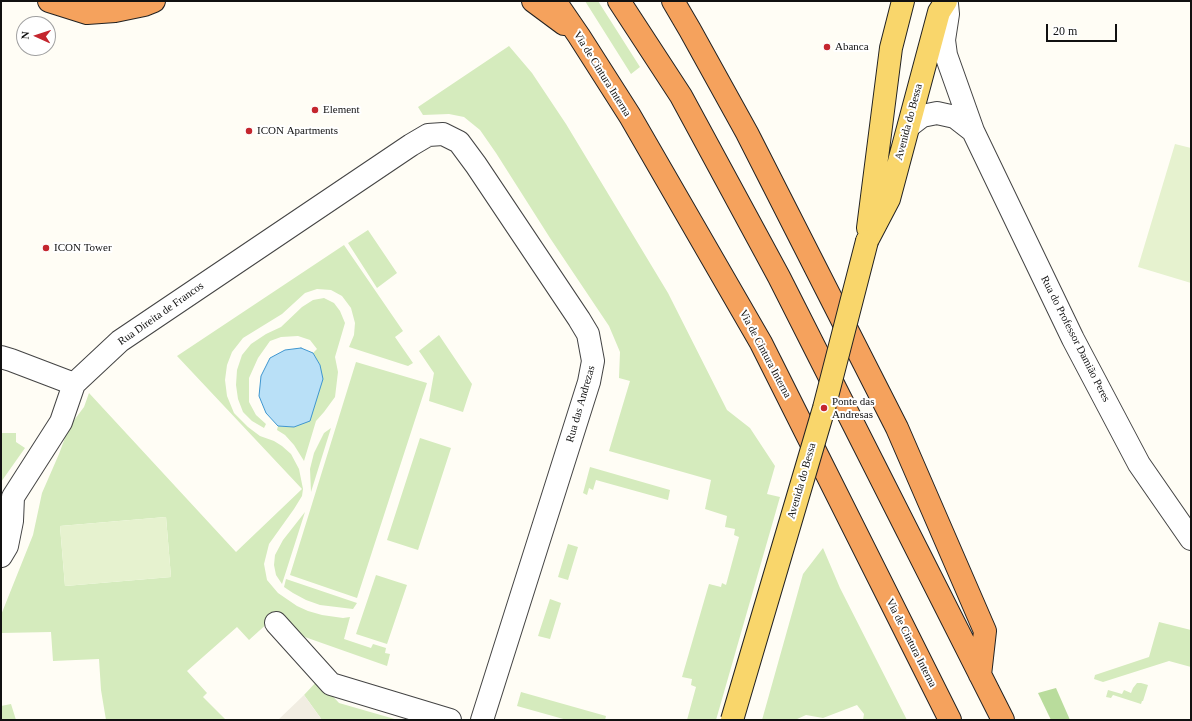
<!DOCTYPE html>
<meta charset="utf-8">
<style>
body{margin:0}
#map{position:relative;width:1192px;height:721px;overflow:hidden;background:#fffdf5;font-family:"Times New Roman",serif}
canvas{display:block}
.frame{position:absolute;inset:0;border:2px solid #111;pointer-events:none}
.north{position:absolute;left:16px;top:16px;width:40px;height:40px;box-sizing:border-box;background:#fff;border:1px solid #a0a0a0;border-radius:50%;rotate:273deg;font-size:11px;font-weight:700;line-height:16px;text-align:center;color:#111}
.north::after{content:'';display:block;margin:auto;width:14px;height:18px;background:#c4262e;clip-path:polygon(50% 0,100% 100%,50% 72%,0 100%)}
.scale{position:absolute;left:1046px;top:24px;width:71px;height:18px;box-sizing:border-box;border:2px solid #111;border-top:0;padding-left:5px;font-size:12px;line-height:14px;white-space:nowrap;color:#111;-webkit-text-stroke:3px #fff;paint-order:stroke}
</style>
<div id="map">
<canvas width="1192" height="721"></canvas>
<div class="frame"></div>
<div class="north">N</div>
<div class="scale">20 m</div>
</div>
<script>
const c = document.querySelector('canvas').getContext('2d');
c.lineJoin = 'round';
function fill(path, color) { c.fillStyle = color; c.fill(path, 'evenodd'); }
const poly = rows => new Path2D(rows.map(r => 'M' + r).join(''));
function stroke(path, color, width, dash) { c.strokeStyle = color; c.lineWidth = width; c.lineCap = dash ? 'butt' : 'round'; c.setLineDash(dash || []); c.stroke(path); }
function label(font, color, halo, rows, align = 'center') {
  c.font = font + ' "Times New Roman",serif'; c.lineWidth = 4; c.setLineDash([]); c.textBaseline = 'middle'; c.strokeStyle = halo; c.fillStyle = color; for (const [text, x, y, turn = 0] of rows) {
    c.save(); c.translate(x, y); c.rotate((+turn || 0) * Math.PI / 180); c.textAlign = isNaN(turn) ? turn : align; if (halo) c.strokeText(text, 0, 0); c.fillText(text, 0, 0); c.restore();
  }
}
const green = poly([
 [585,1,598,1,640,67,631,74],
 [509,46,532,73,566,124,668,293,727,410,750,428,775,466,767,494,780,497,716,720,687,720,696,687,691,685,692,679,682,677,709,584,721,587,722,583,726,585,739,537,734,535,735,529,725,527,727,516,705,509,711,480,609,451,630,381,619,378,620,352,609,326,550,238,496,153,480,130,464,117,449,114,423,115,418,107],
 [368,230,397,273,377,288,348,243],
 [344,245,403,331,395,337,413,363,408,366,349,347,354,335,355,323,351,308,342,296,331,290,317,289,305,293,282,314,243,338,232,352,227,365,225,380,227,396,234,413,248,427,260,436,274,441,282,446,291,454,299,469,303,489,302,496,294,509,269,544,264,564,267,580,278,593,297,606,308,611,322,615,343,618,350,617,344,639,371,648,373,644,386,648,385,653,390,654,387,666,302,636,280,612,249,640,237,627,187,671,207,693,203,697,226,720,106,720,101,690,99,659,53,661,51,632,1,633,1,615,33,535,42,493,59,454,69,427,84,407,89,393,236,552,302,489,177,356],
 [166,517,171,577,65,586,60,526],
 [324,298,334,303,340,311,345,323,335,357,338,372,335,397,324,412,316,421,304,461,294,445,285,435,277,430,278,426,294,427,320,365,313,353,317,349,310,340,298,336,281,337,270,341,258,358,249,378,249,402,256,415,266,424,264,428,252,421,243,412,238,399,236,385,237,370,242,355,251,344,266,334,281,327,302,307,313,300],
 [439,335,472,384,463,412,429,401,434,373,419,351],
 [356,362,427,383,357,598,290,575],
 [331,428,311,492,310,469,314,453,324,433],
 [1,433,16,433,16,442,25,448,1,482],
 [420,438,451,448,418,550,387,540],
 [590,467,670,490,668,500,596,480,593,490,589,488,587,495,583,493],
 [305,512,282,584,276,575,274,565,275,555,283,540],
 [568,544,578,547,568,580,558,577],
 [823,548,840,588,907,720,863,720,864,714,857,705,823,718,806,715,795,720,762,720,803,574],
 [376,575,407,585,387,644,356,634],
 [286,579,357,603,353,609,320,605,306,600,293,593,284,587],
 [550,599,561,603,550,639,538,636],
 [1159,622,1191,630,1191,667,1169,661,1103,682,1094,679,1095,675,1149,657],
 [318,680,339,703,398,720,322,720,304,695],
 [1137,683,1141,683,1148,685,1143,701,1142,701,1141,704,1113,695,1111,698,1106,697,1108,690,1122,694,1124,690,1131,693,1133,688],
 [521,692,606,716,605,720,567,720,517,706],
 [11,704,16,720,1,720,1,706]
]);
const forest = poly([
 [1056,688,1070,720,1051,720,1038,693]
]);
const pitch = poly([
 [1175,144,1191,148,1191,283,1138,267],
 [166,517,171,577,65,586,60,526]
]);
const plaza = poly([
 [304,695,322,720,278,720]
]);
const water = poly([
 [301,348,313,353,320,365,323,379,310,421,294,427,278,426,266,413,259,396,261,376,270,358,285,350,301,348]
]);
const minor = poly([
 [947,4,948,14,944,40,946,55,973,131,1073,339,1139,464,1191,539],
 [909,126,922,116,937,113,955,117,973,131],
 [1,357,11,360,74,384],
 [1,556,7,546,12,521,13,497,61,422,74,384,120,341,411,145,428,135,443,134,459,142,476,165,579,319,588,334,593,361,589,382,482,720],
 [276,623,331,684,450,720]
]);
const major = poly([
 [868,228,891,48,903,1],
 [867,241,889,199,939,12,946,1]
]);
const highway = poly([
 [49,1,87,13,115,11,144,5,154,1],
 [533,1,564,24],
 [555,1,579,36,630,116,761,343,950,720],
 [619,1,681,96,779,277,1003,720],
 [673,1,690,30,747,133,897,428,985,631,980,675]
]);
const majorBridge = poly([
 [732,720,824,408,867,241]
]);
const markers = [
 [827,47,4,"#c4262e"],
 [315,110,4,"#c4262e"],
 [249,131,4,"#c4262e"],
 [46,248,4,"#c4262e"],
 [824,408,4,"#c4262e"]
];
const poiNames = [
 ["Abanca",835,47],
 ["Element",323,110],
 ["ICON Apartments",257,131],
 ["ICON Tower",54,248],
 ["Ponte das",832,402],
 ["Andresas",832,415]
];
const streetNames = [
 ["Via de Cintura Interna",602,74,58],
 ["Avenida do Bessa",909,122,-75],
 ["Rua Direita de Francos",161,314,-35],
 ["Rua do Professor Damião Peres",1075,339,63],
 ["Via de Cintura Interna",765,354,62],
 ["Rua das Andrezas",581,404,-74],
 ["Avenida do Bessa",802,481,-74],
 ["Via de Cintura Interna",911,643,63]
];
fill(green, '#d5ebbd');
fill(forest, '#b9dc9c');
fill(pitch, '#e6f2cf');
fill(plaza, '#f1ede2');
fill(water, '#b9e0f7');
stroke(water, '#3f96cf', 1);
stroke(minor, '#444', 24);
stroke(major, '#222', 24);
stroke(highway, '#222', 24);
stroke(minor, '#fff', 22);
stroke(major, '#f9d66b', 22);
stroke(highway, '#f5a25d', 22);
stroke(majorBridge, '#222', 24, []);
stroke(majorBridge, '#f9d66b', 22);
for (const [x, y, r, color] of markers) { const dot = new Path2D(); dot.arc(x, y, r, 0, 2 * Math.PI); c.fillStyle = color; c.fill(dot); stroke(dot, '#fff', 1.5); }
label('11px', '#111', '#fff', poiNames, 'left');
label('11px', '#111', '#fff', streetNames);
</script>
